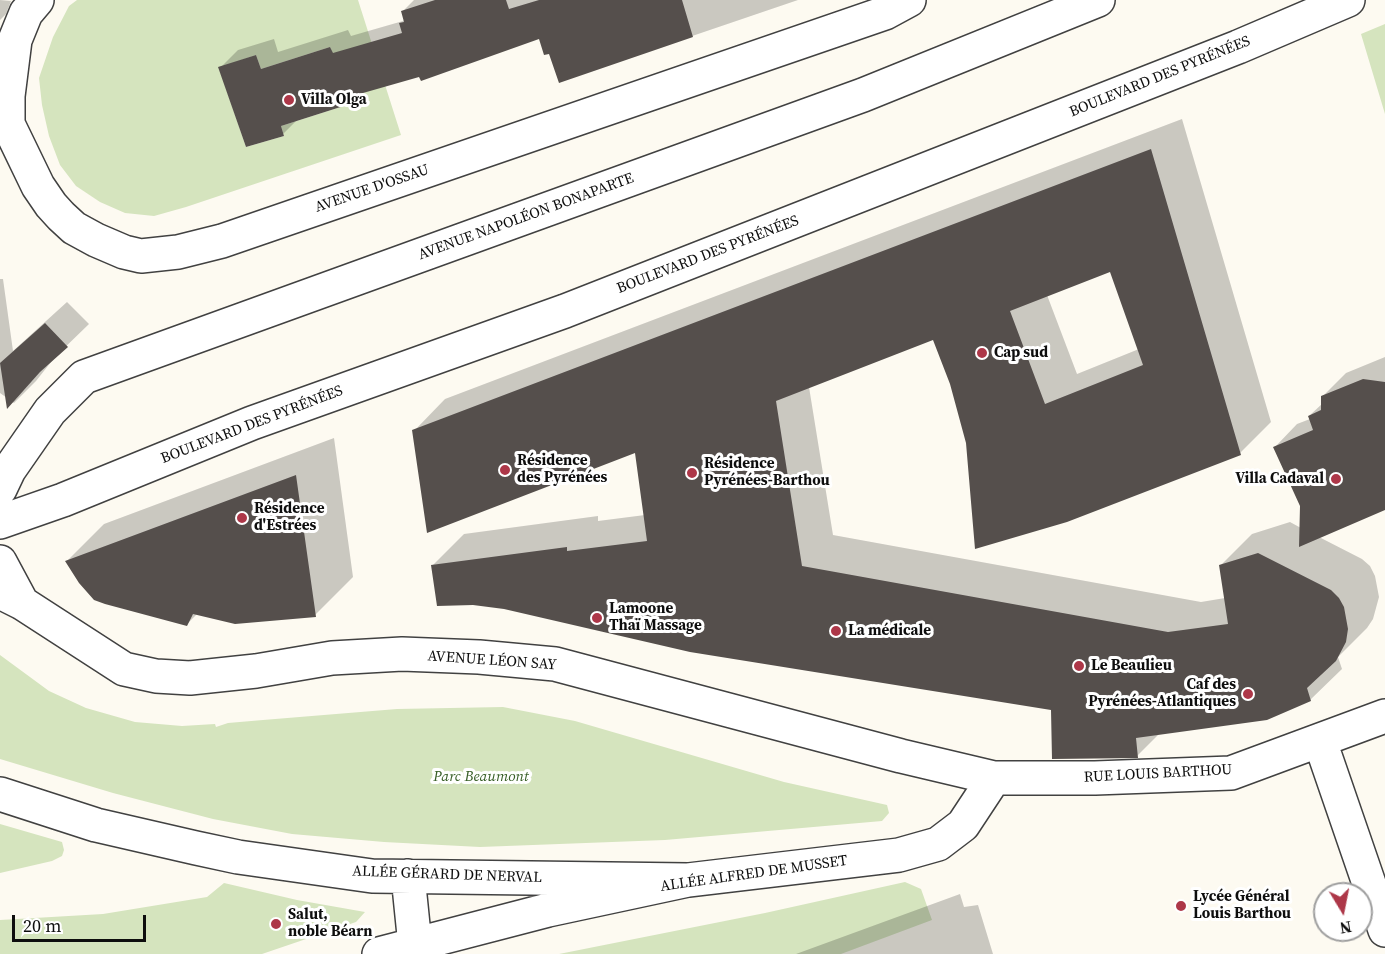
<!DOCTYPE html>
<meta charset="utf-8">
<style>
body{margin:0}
#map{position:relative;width:1385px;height:954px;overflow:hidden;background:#fdfaf1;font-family:"Source Serif 4",serif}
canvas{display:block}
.north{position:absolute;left:1313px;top:882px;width:60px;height:60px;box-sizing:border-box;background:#fff;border:2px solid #9f9f9f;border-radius:50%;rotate:170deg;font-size:16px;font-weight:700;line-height:24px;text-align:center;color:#0e0e0e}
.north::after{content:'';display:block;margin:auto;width:21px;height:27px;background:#ad3748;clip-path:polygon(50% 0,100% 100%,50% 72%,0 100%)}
.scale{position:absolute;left:12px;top:915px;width:134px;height:27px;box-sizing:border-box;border:3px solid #0e0e0e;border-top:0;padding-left:8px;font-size:18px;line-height:21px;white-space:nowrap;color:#0e0e0e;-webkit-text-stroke:4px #fff;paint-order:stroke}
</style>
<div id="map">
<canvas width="1385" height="954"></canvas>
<div class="north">N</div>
<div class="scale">20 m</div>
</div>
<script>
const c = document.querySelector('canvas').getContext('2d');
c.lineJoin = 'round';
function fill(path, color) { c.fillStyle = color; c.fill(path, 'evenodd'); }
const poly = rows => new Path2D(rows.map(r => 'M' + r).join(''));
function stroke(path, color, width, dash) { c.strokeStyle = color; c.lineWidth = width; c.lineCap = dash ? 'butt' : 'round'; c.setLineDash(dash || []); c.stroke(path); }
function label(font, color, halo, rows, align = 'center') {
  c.font = font + ' "Source Serif 4",serif'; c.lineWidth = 6; c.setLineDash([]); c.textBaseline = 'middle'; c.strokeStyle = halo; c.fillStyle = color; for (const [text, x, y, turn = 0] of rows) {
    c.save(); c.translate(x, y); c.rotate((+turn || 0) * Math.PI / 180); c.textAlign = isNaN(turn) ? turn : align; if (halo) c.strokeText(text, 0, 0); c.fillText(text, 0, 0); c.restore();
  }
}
const green = poly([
 [77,0,358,0,401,135,186,207,154,216,125,213,100,202,76,186,60,165,49,136,42,105,39,78,53,37,69,6],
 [330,47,350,104,281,126,284,136,246,147,219,68,256,55,261,69],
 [1385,24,1385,114,1361,34],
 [0,655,49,691,86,708,135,722,182,726,215,724,216,727,228,723,263,720,397,709,503,707,575,721,784,782,887,805,889,813,882,821,665,840,480,847,384,842,292,834,213,819,113,793,0,759],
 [0,824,62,842,64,850,62,856,52,861,0,873],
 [905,882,921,889,932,920,841,954,559,954,765,913],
 [224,883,297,900,365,912,356,922,262,954,0,954,0,920,103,914,207,897]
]);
const shadow = poly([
 [0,0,11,1,6,14,0,20],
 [414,0,798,0,560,81,550,53,540,37,359,92,350,102,298,119,283,134,220,68,238,50,274,39,278,52,348,30,351,36,403,21,405,19,403,11],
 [1182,119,1271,422,1240,453,967,443,952,384,934,338,809,387,833,535,1201,602,1225,598,1220,566,1252,534,1290,522,1301,528,1302,505,1275,447,1297,424,1310,419,1309,416,1323,403,1323,396,1346,373,1385,357,1385,509,1319,537,1362,559,1370,566,1375,576,1379,597,1373,619,1367,628,1338,657,1342,669,1310,700,1160,733,1137,756,1052,708,504,608,433,565,464,534,598,516,598,521,645,515,637,451,414,431,445,399],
 [1111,270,1139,349,1077,374,1047,295],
 [0,279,3,279,13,351,67,302,89,324,55,357,36,381,14,403,0,393],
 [334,438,353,577,315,615,197,614,187,624,67,561,104,524],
 [960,894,964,907,978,905,993,954,796,954]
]);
const building = poly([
 [435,0,506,0,509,9,539,0,682,0,693,37,559,83,549,54,544,55,539,39,421,81,419,77,349,97,350,104,281,126,284,136,246,147,218,67,256,55,261,69,330,47,333,53,402,33,399,23,404,22,401,11],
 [1151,149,1241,455,1067,522,975,549,966,443,950,384,933,340,776,401,802,566,1168,632,1228,624,1219,565,1258,553,1331,590,1339,598,1344,607,1348,629,1346,642,1336,661,1307,688,1311,701,1267,720,1136,738,1138,758,1052,759,1051,710,690,652,504,609,473,605,437,606,431,565,567,547,567,551,647,541,635,453,427,533,412,430],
 [1110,272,1143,365,1045,404,1010,311],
 [45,323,68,347,40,372,7,409,0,363],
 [1363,379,1385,382,1385,510,1299,547,1300,506,1273,447,1313,430,1308,416,1321,410,1321,396],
 [296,475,316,617,235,624,193,614,187,626,105,604,94,600,79,583,65,561]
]);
const minor = poly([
 [37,0,26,13,15,40,8,96,8,124,38,186,51,205,61,216,74,228,96,240,124,252,141,256,178,252,222,241,885,13,909,0],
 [0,489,9,470,50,411,84,377,863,95,1098,0],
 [0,522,63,500,252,423,565,311,1238,47,1348,0],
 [0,562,22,603],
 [0,592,22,603,124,669,156,676,190,678,256,671,332,658,402,654,479,657,555,664,901,756,994,778,1095,778,1231,773,1385,716],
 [1320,741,1385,930],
 [0,794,96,825,196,848,238,857,372,876,688,880],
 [408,876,415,945],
 [379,954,548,910,688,880,899,855,938,844,963,825,994,778]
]);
const markers = [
 [289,100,6,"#ad3748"],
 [982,353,6,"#ad3748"],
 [505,470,6,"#ad3748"],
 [692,473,6,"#ad3748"],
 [1336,479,6,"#ad3748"],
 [242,518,6,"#ad3748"],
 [597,618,6,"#ad3748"],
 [836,631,6,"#ad3748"],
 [1079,666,6,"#ad3748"],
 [1248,694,6,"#ad3748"],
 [1181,906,6,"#ad3748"],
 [276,924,6,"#ad3748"]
];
const streetNames = [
 ["BOULEVARD DES PYRÉNÉES",1160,77,-22],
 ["AVENUE D'OSSAU",372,189,-19],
 ["AVENUE NAPOLÉON BONAPARTE",526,217,-20],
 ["BOULEVARD DES PYRÉNÉES",708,255,-21],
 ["BOULEVARD DES PYRÉNÉES",252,425,-21],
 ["AVENUE LÉON SAY",492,661,4],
 ["RUE LOUIS BARTHOU",1158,774,-3],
 ["ALLÉE ALFRED DE MUSSET",754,874,-8],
 ["ALLÉE GÉRARD DE NERVAL",447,875,2]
];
const poiNames = [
 ["Villa Olga",301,100],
 ["Cap sud",994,353],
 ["Résidence",517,461],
 ["des Pyrénées",517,478],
 ["Résidence",704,464],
 ["Pyrénées-Barthou",704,481],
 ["Villa Cadaval",1324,479,"right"],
 ["Résidence",254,509],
 ["d'Estrées",254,526],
 ["Lamoone",609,609],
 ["Thaï Massage",609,626],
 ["La médicale",848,631],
 ["Le Beaulieu",1091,666],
 ["Caf des",1236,685,"right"],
 ["Pyrénées-Atlantiques",1236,702,"right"],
 ["Lycée Général",1193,897],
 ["Louis Barthou",1193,914],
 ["Salut,",288,915],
 ["noble Béarn",288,932]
];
const parkNames = [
 ["Parc Beaumont",481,777]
];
fill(green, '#d5e4be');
fill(shadow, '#0003');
fill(building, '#554f4c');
stroke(minor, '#414141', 36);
stroke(minor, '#fff', 33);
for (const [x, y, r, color] of markers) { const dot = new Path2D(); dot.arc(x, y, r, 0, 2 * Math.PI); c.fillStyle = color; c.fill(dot); stroke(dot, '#fff', 2); }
label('15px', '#0e0e0e', '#fff', streetNames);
label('bold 15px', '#0e0e0e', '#fff', poiNames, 'left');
label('italic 15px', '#375e26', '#fff', parkNames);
</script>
